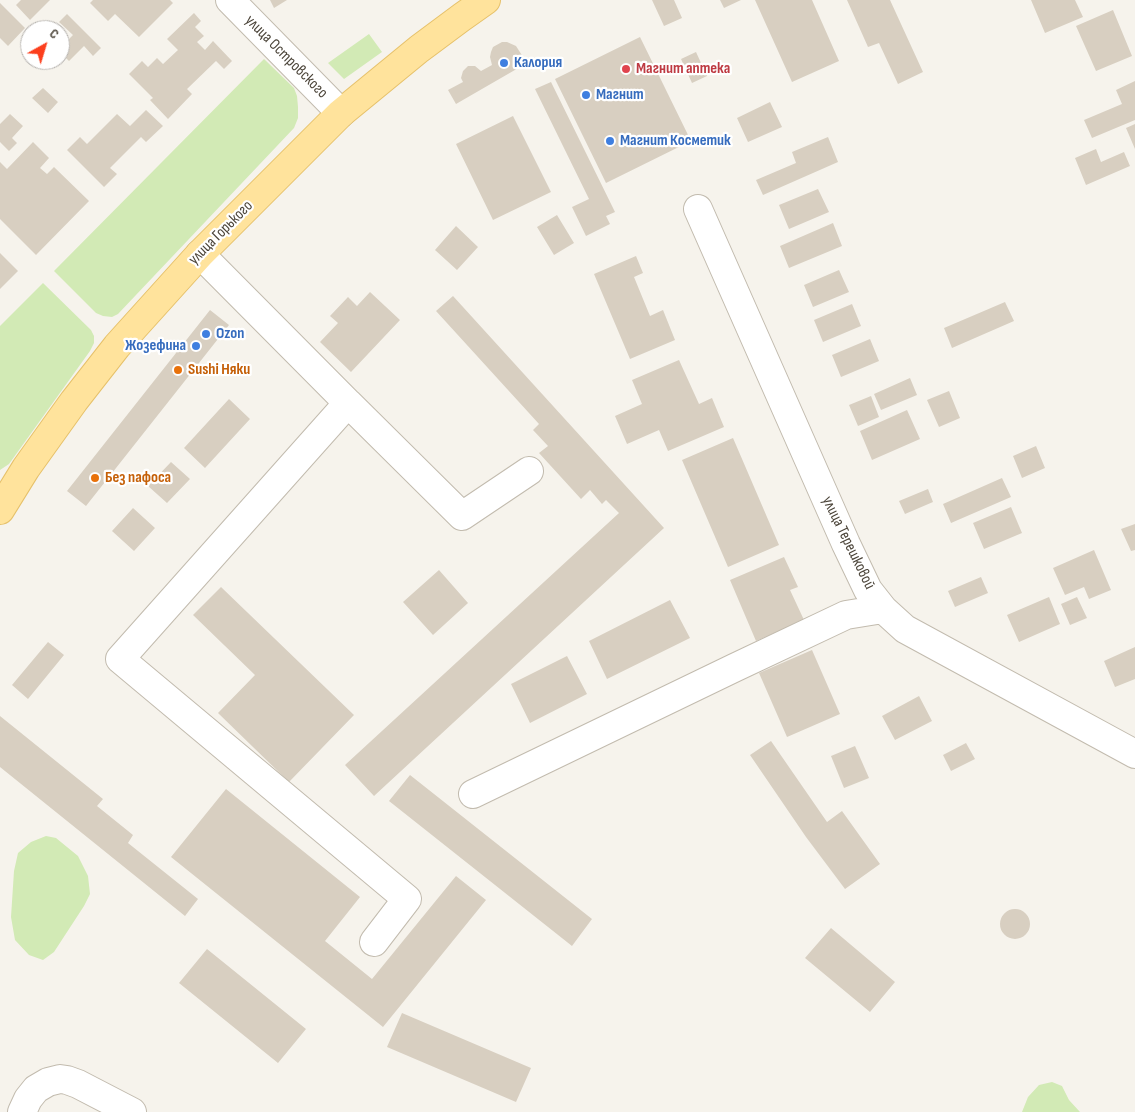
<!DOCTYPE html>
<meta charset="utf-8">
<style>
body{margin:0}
#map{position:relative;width:1135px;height:1112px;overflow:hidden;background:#f6f3ec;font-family:"Sofia Sans Condensed",sans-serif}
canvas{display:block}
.north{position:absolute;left:20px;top:20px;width:50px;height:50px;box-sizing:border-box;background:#fff;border:1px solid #b7b4b0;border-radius:50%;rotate:39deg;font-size:14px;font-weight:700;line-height:20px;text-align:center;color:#4b4439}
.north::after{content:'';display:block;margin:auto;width:18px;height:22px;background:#fc3f1d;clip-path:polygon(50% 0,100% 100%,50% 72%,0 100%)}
</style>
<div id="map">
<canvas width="1135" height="1112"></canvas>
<div class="north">С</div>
</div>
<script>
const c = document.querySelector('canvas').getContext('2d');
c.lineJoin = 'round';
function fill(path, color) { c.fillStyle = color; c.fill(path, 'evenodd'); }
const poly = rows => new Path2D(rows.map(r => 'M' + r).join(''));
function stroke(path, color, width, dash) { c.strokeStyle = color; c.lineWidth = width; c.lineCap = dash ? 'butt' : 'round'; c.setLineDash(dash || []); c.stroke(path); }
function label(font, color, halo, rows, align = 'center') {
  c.font = font + ' "Sofia Sans Condensed",sans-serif'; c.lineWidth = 4.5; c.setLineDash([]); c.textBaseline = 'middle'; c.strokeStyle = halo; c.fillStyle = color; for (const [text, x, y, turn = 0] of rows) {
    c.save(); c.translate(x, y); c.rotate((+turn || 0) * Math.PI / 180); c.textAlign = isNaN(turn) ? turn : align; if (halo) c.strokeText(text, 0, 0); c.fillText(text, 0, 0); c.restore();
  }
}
const green = poly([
 [369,34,382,52,344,79,328,63],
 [264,59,294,88,297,96,298,107,298,118,294,128,118,314,112,317,103,316,96,313,54,271],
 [43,283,91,330,94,336,94,343,90,351,9,464,0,470,0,326],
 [46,836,56,838,78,856,88,876,90,894,84,906,54,952,43,960,29,955,15,940,11,917,14,871,18,853,31,842],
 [1052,1082,1062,1086,1069,1100,1080,1112,1022,1112,1028,1097,1039,1085]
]);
const building = poly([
 [21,0,50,0,30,20,16,5],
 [93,0,170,0,173,3,139,37,115,14,108,21,90,3],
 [270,0,287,0,274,8],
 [652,0,674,0,682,18,664,26],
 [720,0,741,0,724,8],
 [755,0,812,0,839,61,792,82],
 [847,0,890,0,923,72,898,84,879,43,868,47],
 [1031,0,1075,0,1083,17,1045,33],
 [0,3,25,28,8,46,0,38],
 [1113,10,1132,56,1096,71,1076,26],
 [194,13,201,21,195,27,204,36,197,42,205,50,213,41,232,61,224,69,216,61,187,89,192,94,168,119,150,100,153,98,129,74,142,61,148,67,157,58,163,64,178,50,167,39],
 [67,14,101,48,93,56,84,46,69,61,60,52,60,48,73,35,59,22],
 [640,37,691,141,606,183,555,79],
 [502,42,507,42,516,46,527,63,456,104,448,90,463,82,461,78,463,71,468,66,475,66,481,71,492,65,490,57,491,52,493,47],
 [696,52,707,76,692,83,681,59],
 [1135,81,1135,120,1092,138,1084,120,1122,104,1116,90],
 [551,82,615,212,606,216,610,224,586,236,572,207,589,199,535,89],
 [43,88,58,102,48,113,32,98],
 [770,102,782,127,748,142,737,118],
 [146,110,163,126,146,142,141,137,110,168,117,174,104,187,67,150,80,137,87,144,117,114,130,126],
 [10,114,23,126,12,138,17,143,9,151,0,142,0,124],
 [513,116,551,192,493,220,456,144],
 [1135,124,1135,149,1126,128],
 [828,137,838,162,763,195,756,180,796,163,792,152],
 [33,142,49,158,40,168,47,174,54,167,89,201,36,255,0,219,0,162,7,169],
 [1096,149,1101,162,1124,152,1130,166,1086,185,1075,158],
 [818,189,829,212,789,229,779,205],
 [557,215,574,243,554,255,537,227],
 [833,223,842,246,789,268,780,246],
 [456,226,478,247,457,270,435,250],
 [0,253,18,271,0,289],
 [636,256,643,273,634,277,650,316,663,310,675,340,630,359,594,274],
 [839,270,849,292,813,307,804,285],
 [370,292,400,320,351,372,320,342,338,323,330,316,348,297,357,306],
 [453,296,664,528,374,796,345,765,619,513,606,500,602,504,590,490,581,499,539,453,548,446,533,430,539,424,436,311],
 [1005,302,1014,321,952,348,944,328],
 [852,304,861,326,823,342,814,320],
 [210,310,229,325,86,506,67,491],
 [870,339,879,361,841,377,832,355],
 [679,360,699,404,712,398,724,427,668,451,659,430,627,444,615,416,642,404,632,380],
 [910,378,917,395,881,410,874,394],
 [949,391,960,418,939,427,927,400],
 [871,396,879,417,858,426,849,405],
 [229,399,250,419,205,468,184,448],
 [907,410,920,439,872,460,860,431],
 [733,438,779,545,728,567,682,460],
 [1036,446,1045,468,1022,478,1013,456],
 [171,462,190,479,167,503,148,486],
 [1002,478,1011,497,951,523,943,504],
 [928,489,933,502,905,514,899,501],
 [1011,507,1022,533,984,549,973,523],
 [133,508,155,528,134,551,112,531],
 [1135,524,1135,550,1131,551,1121,529],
 [1094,550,1111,590,1089,599,1084,587,1065,595,1053,568],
 [784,557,798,587,790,590,804,620,756,641,730,580],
 [439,570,468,603,433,635,403,602],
 [981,577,988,593,955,607,948,591],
 [221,587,354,715,289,782,218,713,255,675,193,615],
 [1049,597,1060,624,1019,642,1007,615],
 [1077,597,1087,618,1070,625,1061,604],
 [670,600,690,638,607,679,589,641],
 [48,642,64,655,28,699,12,685],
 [1135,647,1135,679,1115,687,1104,661],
 [812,650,840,714,787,737,759,673],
 [567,656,587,694,530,723,511,684],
 [919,696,932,721,895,740,882,716],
 [0,716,103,799,97,806,133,835,128,843,198,899,185,916,0,767],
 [771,741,827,822,842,811,880,864,845,889,806,837,750,755],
 [966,743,975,759,951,771,943,755],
 [855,746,869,778,844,788,831,756],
 [410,775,592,919,572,946,389,801],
 [226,789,360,897,325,941,372,979,456,876,486,900,383,1027,171,857],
 '1000 924a15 15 0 1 1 30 0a15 15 0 1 1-30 0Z',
 [831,928,895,982,870,1012,805,958],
 [207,949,306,1029,278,1063,179,983],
 [402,1013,531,1068,516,1102,387,1047]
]);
const minor = poly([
 [230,0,341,113],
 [698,209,846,544,868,590,883,609,905,629,1135,754],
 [200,254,348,403,120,659,407,899,374,942],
 [348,403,462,516,529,471],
 [473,794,734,668,846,615,883,609],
 [22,1112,28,1099,36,1089,48,1082,60,1079,67,1080,78,1084,132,1112]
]);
const major = poly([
 [0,510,26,468,74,401,117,346,200,254,341,113,419,49,462,17,486,0]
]);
const markers = [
 [504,63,5,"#3f7fe0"],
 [626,69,5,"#e0444e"],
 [586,95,5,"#3f7fe0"],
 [610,141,5,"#3f7fe0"],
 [206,334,5,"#3f7fe0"],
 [196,346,5,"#3f7fe0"],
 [178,370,5,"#e8710a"],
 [95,478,5,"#e8710a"]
];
const streetNames = [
 ["улица Островского",286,57,45],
 ["улица Горького",221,233,-45],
 ["улица Терешковой",848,543,64]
];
const shopNames = [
 ["Калория",514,63],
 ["Магнит",596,95],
 ["Магнит Косметик",620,141],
 ["Ozon",216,334],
 ["Жозефина",186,346,"right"]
];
const healthNames = [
 ["Магнит аптека",636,69]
];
const foodNames = [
 ["Sushi Няки",188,370],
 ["Без пафоса",105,478]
];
fill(green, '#d2eab5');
fill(building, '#d8cfc1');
stroke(minor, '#c2bbae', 30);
stroke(major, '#e6c16a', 30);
stroke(minor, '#fff', 28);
stroke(major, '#ffe39c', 28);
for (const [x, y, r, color] of markers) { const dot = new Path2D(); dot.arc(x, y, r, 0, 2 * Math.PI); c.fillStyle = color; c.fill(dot); stroke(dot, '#fff', 2); }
label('16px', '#4b4439', '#fff', streetNames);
label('bold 16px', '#366cbe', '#fff', shopNames, 'left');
label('bold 16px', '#be3a42', '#fff', healthNames, 'left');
label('bold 16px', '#c56008', '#fff', foodNames, 'left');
</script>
